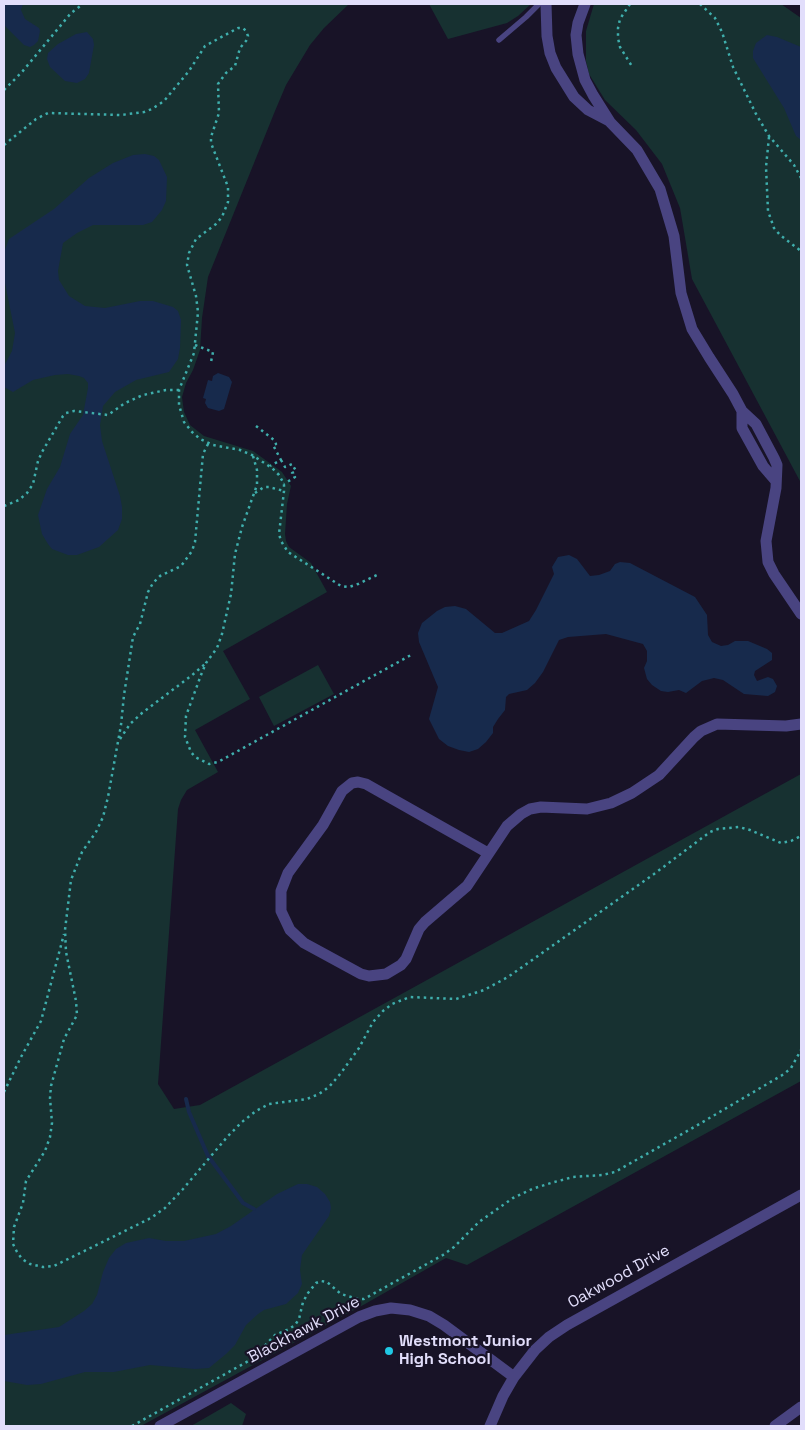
<!DOCTYPE html>
<style>
body{margin:0}
#map{position:relative;width:805px;height:1430px;overflow:hidden;background:#181327;font-family:"Space Grotesk",sans-serif}
canvas{display:block}
.frame{position:absolute;inset:0;border:5px solid #e2defb;pointer-events:none}
</style>
<div id="map">
<canvas width="805" height="1430"></canvas>
<div class="frame"></div>
</div>
<script>
const c = document.querySelector('canvas').getContext('2d');
c.lineJoin = 'round';
function fill(path, color) { c.fillStyle = color; c.fill(path, 'evenodd'); }
const poly = rows => new Path2D(rows.map(r => 'M' + r).join(''));
function stroke(path, color, width, dash) { c.strokeStyle = color; c.lineWidth = width; c.lineCap = dash ? 'butt' : 'round'; c.setLineDash(dash || []); c.stroke(path); }
function label(font, color, halo, rows, align = 'center') {
  c.font = font + ' "Space Grotesk",sans-serif'; c.lineWidth = 4.5; c.setLineDash([]); c.textBaseline = 'middle'; c.strokeStyle = halo; c.fillStyle = color; for (const [text, x, y, turn = 0] of rows) {
    c.save(); c.translate(x, y); c.rotate((+turn || 0) * Math.PI / 180); c.textAlign = isNaN(turn) ? turn : align; if (halo) c.strokeText(text, 0, 0); c.fillText(text, 0, 0); c.restore();
  }
}
const green = poly([
 [4,4,349,4,324,28,310,45,286,85,275,111,208,277,202,318,200,350,193,370,186,383,182,397,184,412,190,425,204,436,253,451,282,472,291,486,287,504,285,534,286,541,289,547,311,563,327,592,223,651,250,699,195,730,218,772,187,790,181,800,178,809,158,1084,174,1109,200,1105,801,774,801,1081,467,1265,446,1258,365,1304,141,1426,4,1426],
 [429,4,531,4,518,16,507,23,448,39],
 [594,4,781,4,801,18,801,483,692,279,680,208,662,164,636,130,605,100,589,74,586,61,586,31],
 [318,665,334,694,274,726,259,697],
 [231,1403,246,1414,242,1426,191,1426]
]);
const water = poly([
 [4,4,23,4,21,10,25,19,39,28,40,31,38,41,34,45,30,47,24,45,4,25],
 [87,32,93,39,94,45,89,73,85,79,77,83,65,81,50,67,47,59,48,53,58,44,76,34],
 [767,35,777,37,801,47,801,140,796,136,784,108,753,58,753,51,756,43],
 [145,154,154,156,159,160,167,177,166,201,162,210,152,222,143,225,93,225,77,233,63,243,58,271,59,280,69,296,85,306,105,308,140,301,153,301,173,307,178,311,181,320,180,348,178,359,169,372,136,380,115,392,103,406,100,425,102,441,120,496,122,507,122,519,118,530,99,547,77,555,68,555,52,549,48,544,42,534,38,515,47,489,60,467,70,434,83,415,88,388,88,383,84,378,79,376,68,374,55,375,33,380,13,392,4,387,4,366,12,351,15,333,4,278,4,252,9,239,54,209,89,178,113,163,133,155],
 [218,373,229,377,232,382,224,409,219,411,208,408,205,403,206,399,203,398,208,380,212,381,213,376],
 [569,555,577,559,590,576,599,575,610,571,615,564,620,562,630,563,695,597,707,615,708,635,712,642,721,646,728,645,735,641,748,641,767,649,772,653,772,660,755,671,754,675,757,681,768,677,773,679,777,686,775,692,768,696,744,694,723,680,714,678,702,681,686,693,679,690,668,692,661,691,652,685,647,679,644,668,647,661,647,651,643,644,606,634,568,637,559,640,543,672,535,683,527,690,509,694,506,697,505,710,498,719,493,727,493,733,486,742,478,749,469,752,459,750,448,746,439,739,429,719,438,687,419,642,418,633,422,623,437,611,445,607,455,606,466,609,495,633,502,633,529,621,536,610,554,574,552,567,558,557],
 [298,1184,307,1184,317,1187,325,1194,330,1202,331,1208,329,1216,302,1255,300,1270,302,1284,298,1293,286,1304,264,1310,258,1314,246,1325,235,1345,226,1354,209,1368,195,1369,150,1365,114,1372,85,1372,41,1384,27,1385,4,1381,4,1335,59,1327,84,1311,92,1304,97,1295,103,1272,109,1258,116,1249,126,1243,149,1238,166,1241,184,1241,216,1234,231,1226,277,1194]
]);
const stream = poly([
 [186,1099,189,1112,208,1156,243,1203,254,1209]
]);
const path = poly([
 [630,4,620,19,618,28,618,38,620,47,633,68],
 [700,4,715,18,722,32,733,67,756,114,769,136,794,165,801,178],
 [4,90,22,72,71,13,83,4],
 [769,137,766,167,768,211,774,228,780,235,801,251],
 [4,145,36,119,48,113,121,115,144,112,152,109,164,101,189,71,205,46,238,28,243,28,246,31,248,36,246,41,240,48,235,66,226,73,218,84,219,113,211,137,211,143,228,187,228,202,222,217,216,224,196,239,189,253,187,265,196,296,198,312,194,353,179,390,179,405,184,422,192,432,200,439,213,445,240,450,252,455,272,468,279,475,284,484,284,491,279,534,281,541,288,552,341,586,349,587,358,584,377,575],
 [195,345,213,352,211,362],
 [256,426,274,440,276,444,273,445,281,460,270,466],
 [208,444,203,454,195,542,192,551,181,566,160,576,153,583,148,592,140,624,133,637,124,695,121,725,108,797,103,817,96,832,82,852,71,880,65,930,66,952,76,1001,77,1015,64,1039,51,1086,50,1098,52,1123,50,1137,45,1151,26,1181,23,1203,14,1227,13,1244,17,1252,22,1259,30,1264,43,1267,54,1266,151,1218,165,1208,183,1189,228,1136,242,1122,256,1111,269,1104,307,1099,319,1094,329,1087,341,1073,359,1048,373,1022,383,1011,392,1004,410,997,456,999,484,990,508,977,654,874,710,832,718,829,739,827,750,830,781,843,791,841,801,836],
 [253,456,257,470,257,485,242,527,235,554,231,594,222,634,217,648,206,663,201,675,186,716,185,737,191,752,195,757,209,764,218,762,411,655],
 [281,460,285,467,292,464,296,471,292,473,295,477,284,484],
 [255,493,264,487,269,487,284,491],
 [4,506,19,500,27,493,33,484,38,461,42,452,63,416,66,413,74,411,108,415,125,403,143,395,166,390,179,390],
 [120,739,130,724,142,713,191,676,205,664],
 [4,1092,21,1057,41,1021,64,934],
 [132,1426,252,1359,275,1335,289,1329,295,1325,299,1319,303,1302,308,1293,316,1283,321,1281,327,1282,341,1294,358,1299,364,1299,443,1255,454,1247,479,1222,513,1198,532,1189,551,1183,573,1177,602,1175,615,1172,696,1126,784,1074,791,1068,801,1050]
]);
const lane = poly([
 [499,40,526,17,539,4]
]);
const street = poly([
 [546,4,547,36,550,53,556,68,574,97,588,110,609,121],
 [585,4,578,23,576,35,578,54,585,80,593,95,610,122,637,150,660,189,674,236,681,293,692,329,709,357,733,394,742,411,756,424,774,458,777,465,776,488,766,541,768,562,774,574,801,614],
 [742,411,742,428,763,466,775,480],
 [488,853,366,784,358,782,352,783,342,791,323,825,288,873,281,891,281,911,290,930,304,943,361,974,369,976,386,974,401,965,406,959,419,929,425,922,467,886,507,826,521,814,530,809,541,807,587,809,611,803,632,793,659,775,694,737,701,731,717,724,786,726,801,724],
 [160,1426,359,1317,375,1311,391,1308,410,1310,429,1316,444,1325,514,1377],
 [490,1426,503,1396,514,1377,535,1350,549,1337,567,1325,801,1195],
 [775,1426,801,1407]
]);
const markers = [
 [389,1351,5,"#20c8e4"]
];
const streetNames = [
 ["Oakwood Drive",619,1277,-29],
 ["Blackhawk Drive",304,1330,-28]
];
const poiNames = [
 ["Westmont Junior",399,1342],
 ["High School",399,1360]
];
fill(green, '#173131');
fill(water, '#172a4c');
stroke(stream, '#172a4c', 4);
stroke(path, '#3faeac', 2.5, [2.5, 4]);
stroke(lane, '#494481', 5.5);
stroke(street, '#494481', 11);
for (const [x, y, r, color] of markers) { const dot = new Path2D(); dot.arc(x, y, r, 0, 2 * Math.PI); c.fillStyle = color; c.fill(dot); stroke(dot, '#181327', 2); }
label('16px', '#e2defb', '#181327', streetNames);
label('bold 16px', '#e2defb', '#181327', poiNames, 'left');
</script>
